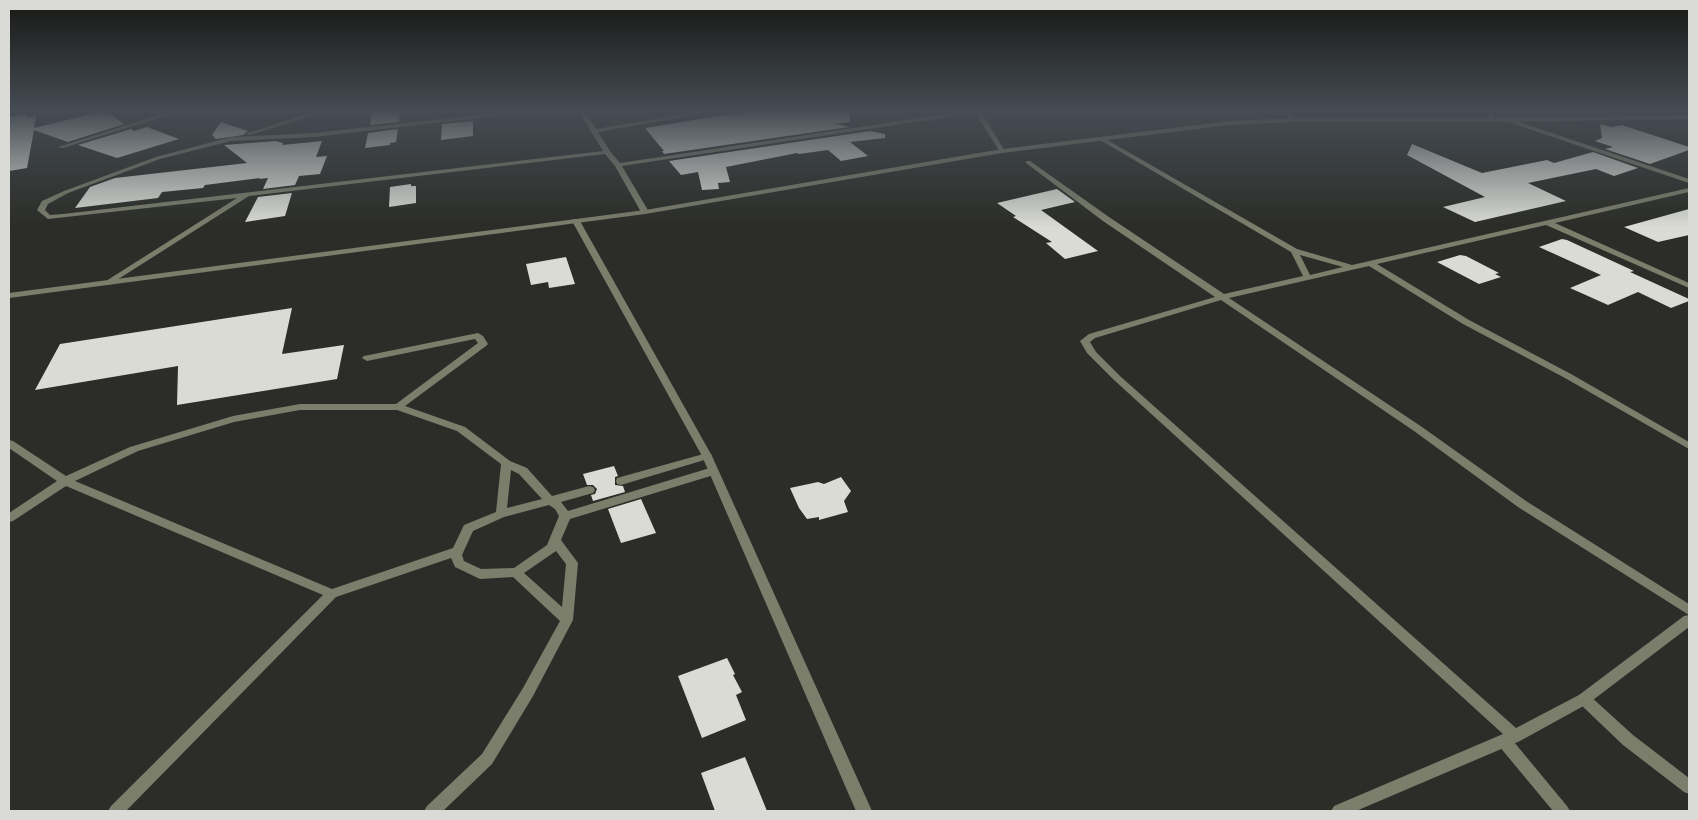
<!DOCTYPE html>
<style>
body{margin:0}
#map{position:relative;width:1698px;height:820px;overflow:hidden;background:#2c2d28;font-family:"Roboto Condensed",sans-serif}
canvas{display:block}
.frame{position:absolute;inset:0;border:10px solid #dadbd7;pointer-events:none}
</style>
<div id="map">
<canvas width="1698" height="820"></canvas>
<div class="frame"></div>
</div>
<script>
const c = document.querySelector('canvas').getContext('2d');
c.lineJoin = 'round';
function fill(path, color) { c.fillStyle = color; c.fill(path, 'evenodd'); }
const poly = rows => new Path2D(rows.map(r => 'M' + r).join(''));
const building = poly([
 [99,112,108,112,124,124,68,142,34,130,27,168,9,171,9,117,27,114,27,117,36,115,34,128],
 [372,112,400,112,399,122,370,125],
 [744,112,849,112,850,122,835,124,849,127,664,154,662,151,664,151,645,128],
 [473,121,473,136,441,140,442,124],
 [221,122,248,131,243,135,216,139,212,135],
 [1600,124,1611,127,1622,125,1689,147,1689,150,1650,164,1605,149,1613,147,1595,141,1602,138],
 [147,127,179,139,117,158,78,145,131,129,134,131],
 [398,129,396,142,390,143,390,145,365,148,368,133],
 [870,131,885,134,885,138,850,142,868,156,841,161,828,150,799,154,797,153,726,167,730,182,718,183,719,189,702,190,698,172,681,175,669,161],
 [276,141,283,143,282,145,322,141,316,157,327,156,320,174,299,176,295,185,263,189,268,178,259,179,260,178,205,185,203,188,162,192,158,198,75,208,90,187,115,178,247,163,224,145],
 [1412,144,1482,173,1547,160,1554,163,1593,152,1638,168,1614,176,1596,169,1528,183,1566,201,1475,222,1443,207,1485,197,1407,155],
 [411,184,411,186,416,186,416,203,389,207,390,187],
 [1057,189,1075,202,1041,210,1098,251,1065,259,1046,243,1052,242,1013,217,1016,216,997,203],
 [292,193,285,216,245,222,258,197],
 [1689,209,1689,235,1658,242,1624,227],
 [1562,239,1567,240,1634,271,1630,272,1689,299,1689,301,1671,308,1638,292,1608,305,1570,288,1601,275,1539,247],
 [1460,255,1466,256,1499,273,1495,274,1501,277,1479,284,1437,262],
 [566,257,575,284,549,288,548,282,531,285,526,264],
 [292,308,282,354,344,345,337,379,177,405,178,366,35,390,60,344],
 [614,466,618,476,615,477,615,485,623,486,625,492,593,501,591,495,595,494,597,489,593,485,587,485,583,474],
 [841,477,851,491,844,501,848,512,819,520,819,517,807,519,799,508,790,488,818,482,824,484],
 [641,499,656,533,621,543,608,509],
 [727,658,735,674,733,675,742,692,736,695,746,720,702,738,678,676],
 [745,757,767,811,715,811,701,773]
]);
const service = poly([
 [1486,112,1492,112,1496,120,1495,121,1491,121,1486,112],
 [478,333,483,336,488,344,486,346,405,406,465,427,510,461,527,468,552,496,589,486,593,487,595,490,593,493,561,502,568,511,713,467,718,471,717,474,570,519,561,540,578,563,573,620,533,696,492,764,443,811,424,811,427,806,482,754,523,688,560,621,513,577,480,579,455,567,451,558,336,597,126,811,108,811,111,806,323,595,66,486,13,521,9,522,9,513,57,481,9,448,9,440,13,441,66,476,130,447,233,416,300,404,396,404,478,343,475,339,367,361,362,358,364,356,478,333],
 [300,410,397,410,457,431,501,464,496,512,464,525,453,548,332,589,75,481,138,451,234,422,300,410],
 [511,470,519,474,542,499,507,508,511,470],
 [549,505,555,509,559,516,547,545,514,568,481,569,464,561,462,555,473,531,504,517,549,505],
 [556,551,566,564,562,607,524,573,556,551],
 [707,453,711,454,712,456,711,458,621,485,617,484,616,481,617,478,707,453],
 [1584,693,1589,695,1633,735,1689,778,1689,794,1684,792,1623,745,1579,703,1577,699,1579,695,1584,693],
 [1504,735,1509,736,1567,806,1570,811,1553,811,1499,746,1497,741,1499,736,1504,735]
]);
const minor = poly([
 [168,112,178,112,63,148,58,147,168,112],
 [314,112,325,112,250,135,245,134,314,112],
 [507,112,530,112,314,137,231,141,160,159,68,193,48,204,45,210,50,215,63,214,603,151,579,112,585,112,596,129,696,112,712,112,598,132,610,151,620,163,959,112,981,112,1005,151,1000,152,975,113,622,166,649,212,645,214,641,212,615,166,605,154,249,196,109,285,105,283,106,281,237,198,48,219,37,210,42,201,64,191,156,157,231,137,314,133,507,112],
 [1284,112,1291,112,1297,120,1292,121,1284,112],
 [1507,118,1689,179,1689,183,1505,121,1504,120,1507,118],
 [1100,138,1104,138,1297,249,1352,265,1689,188,1689,192,1555,223,1689,283,1689,288,1546,225,1377,264,1469,320,1571,374,1689,442,1689,449,1565,378,1463,324,1369,266,1229,298,1422,427,1526,501,1689,604,1689,627,1589,703,1520,741,1356,811,1331,811,1334,806,1503,734,1114,380,1087,353,1080,341,1089,334,1215,297,1103,221,1026,163,1026,161,1030,161,1109,217,1224,294,1303,276,1291,252,1100,140,1100,138],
 [1300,255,1343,267,1310,275,1300,255],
 [1221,300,1414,431,1518,507,1689,615,1684,616,1579,695,1516,728,1120,376,1096,352,1090,342,1095,338,1221,300],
 [573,219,579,219,580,221,712,456,872,811,856,811,702,456,572,221,573,219]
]);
const tertiary = poly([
 [1689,115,1689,119,1493,122,1294,122,1229,125,1002,153,645,214,9,298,9,293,645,210,1002,149,1229,121,1294,118,1493,118,1689,115]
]);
fill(building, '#dadbd4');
fill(service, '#7b7e6b');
fill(minor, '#7b7e6b');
fill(tertiary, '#7b7e6b');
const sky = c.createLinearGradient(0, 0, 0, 227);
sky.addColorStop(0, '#181916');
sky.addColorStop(0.49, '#454c53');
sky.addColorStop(1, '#454c5300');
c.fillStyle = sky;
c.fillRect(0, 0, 1698, 227);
</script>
